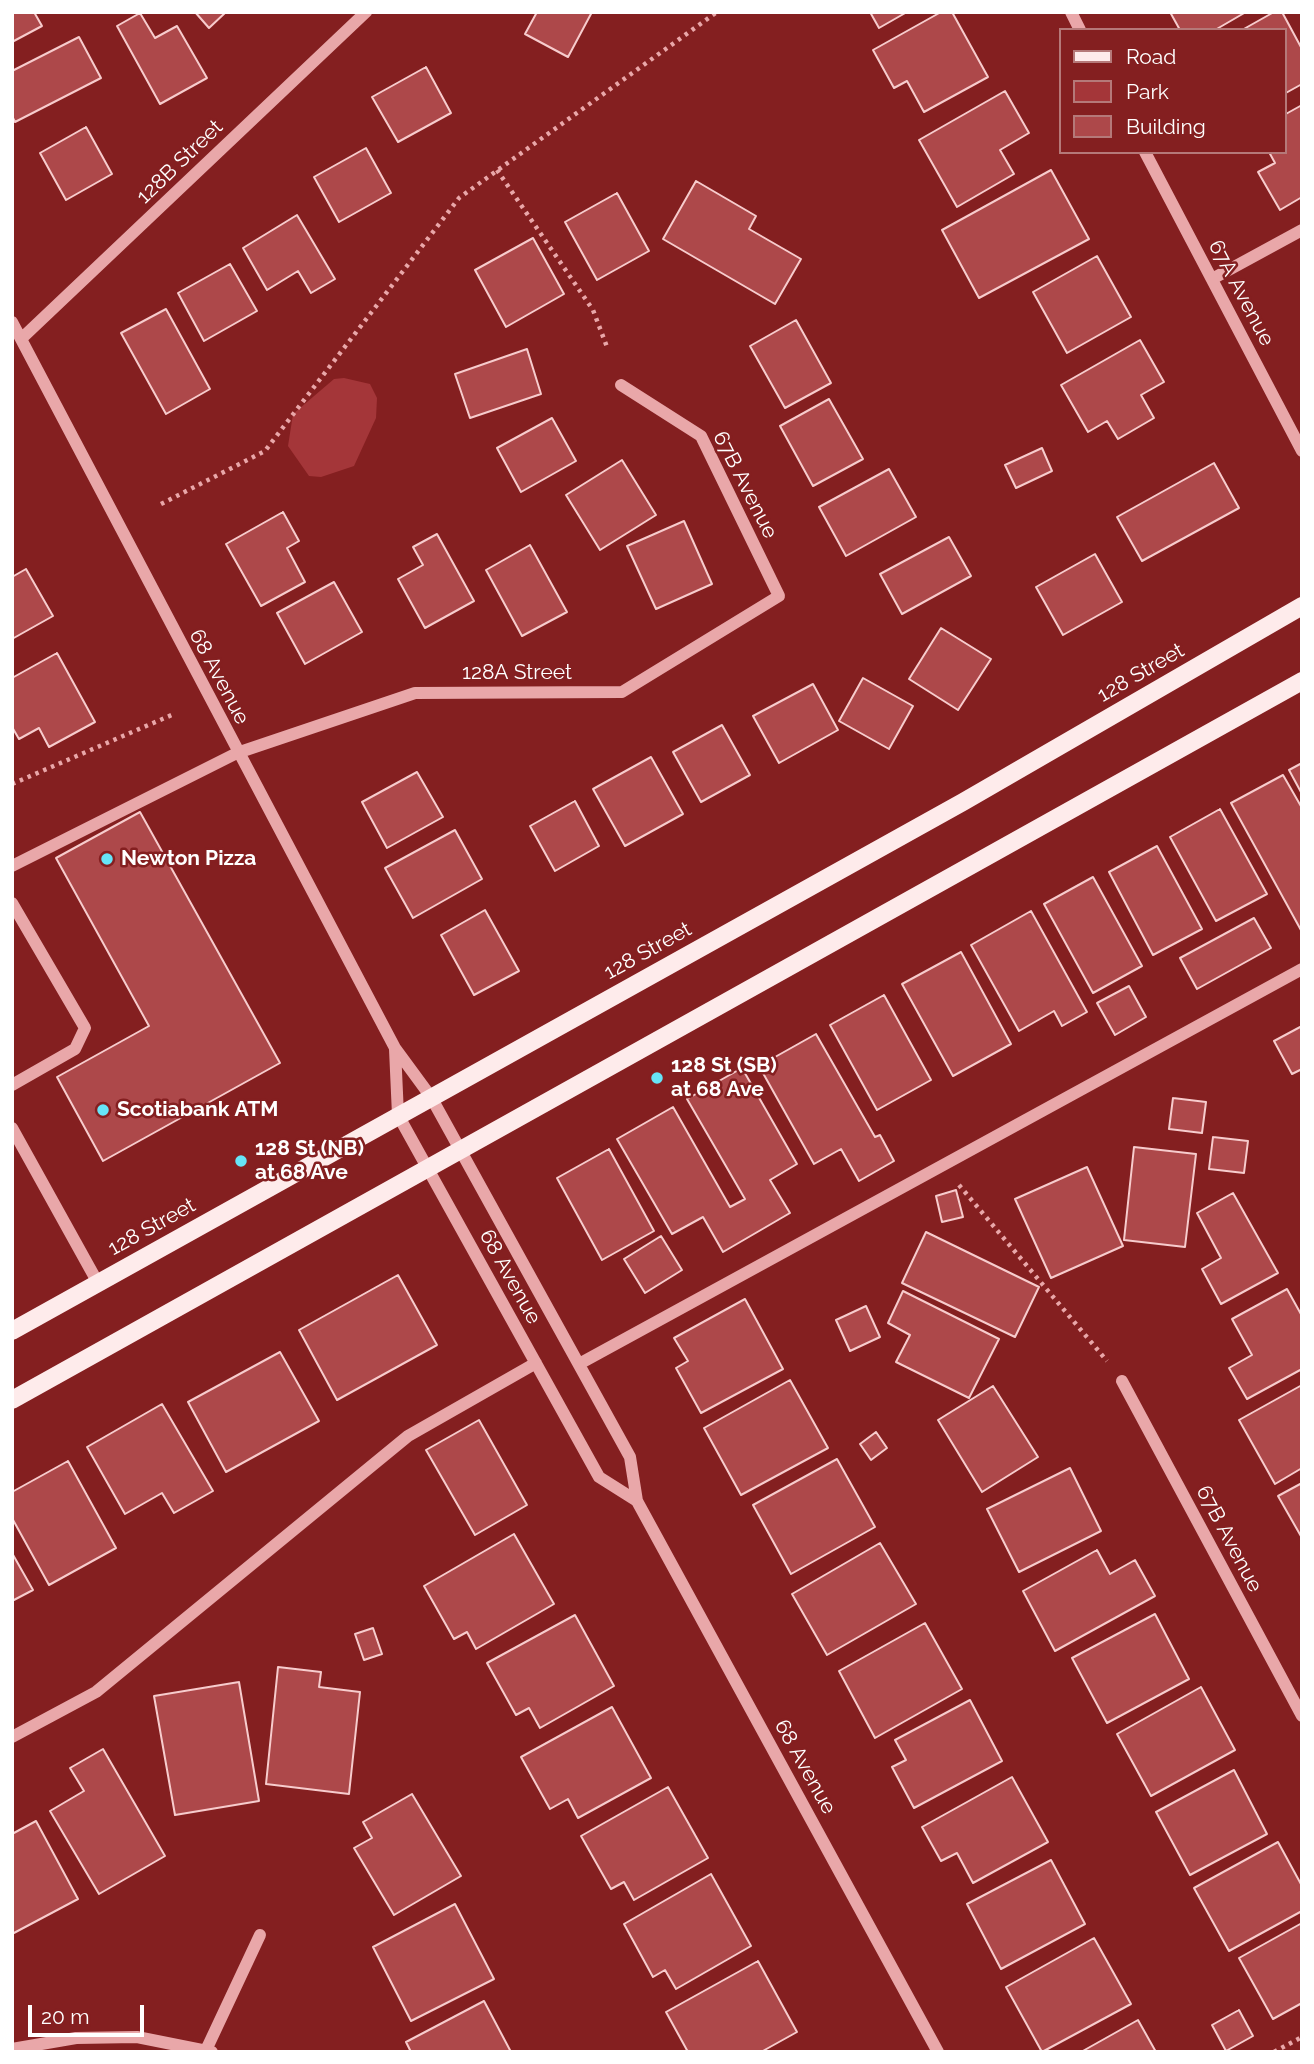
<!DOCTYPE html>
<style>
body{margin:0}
#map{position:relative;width:1314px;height:2064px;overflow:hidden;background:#841f20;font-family:Raleway,sans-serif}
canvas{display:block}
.frame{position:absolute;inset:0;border:14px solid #fff;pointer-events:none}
.legend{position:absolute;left:1059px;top:28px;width:228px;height:126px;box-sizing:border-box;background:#841f20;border:2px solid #b57979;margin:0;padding:9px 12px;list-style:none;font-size:21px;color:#fff}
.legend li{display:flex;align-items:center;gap:14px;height:35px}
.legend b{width:35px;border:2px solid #b57979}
.scale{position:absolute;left:28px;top:2005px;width:116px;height:32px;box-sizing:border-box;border:4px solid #fff;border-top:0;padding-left:9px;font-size:21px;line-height:24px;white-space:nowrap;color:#fff;-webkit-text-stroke:5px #841f20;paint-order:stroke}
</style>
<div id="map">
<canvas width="1314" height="2064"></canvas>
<div class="frame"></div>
<ul class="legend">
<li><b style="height:9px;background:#feebeb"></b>Road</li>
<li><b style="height:19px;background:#a43639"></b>Park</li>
<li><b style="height:19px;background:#ad484a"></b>Building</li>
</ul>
<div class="scale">20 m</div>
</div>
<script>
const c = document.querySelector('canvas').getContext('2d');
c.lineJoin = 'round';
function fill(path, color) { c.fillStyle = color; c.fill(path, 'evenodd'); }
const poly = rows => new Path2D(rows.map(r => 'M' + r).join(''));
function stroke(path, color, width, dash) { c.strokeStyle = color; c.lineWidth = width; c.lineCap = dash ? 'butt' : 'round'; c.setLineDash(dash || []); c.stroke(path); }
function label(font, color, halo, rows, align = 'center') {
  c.font = font + ' Raleway,sans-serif'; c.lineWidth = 5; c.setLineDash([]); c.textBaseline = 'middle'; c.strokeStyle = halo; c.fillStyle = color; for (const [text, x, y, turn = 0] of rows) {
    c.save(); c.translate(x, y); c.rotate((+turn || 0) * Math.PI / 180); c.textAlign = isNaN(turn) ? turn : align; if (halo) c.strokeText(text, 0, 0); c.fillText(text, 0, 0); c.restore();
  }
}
const green = poly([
 [344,378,370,384,377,398,376,418,354,466,321,477,309,476,288,446,293,414,334,379]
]);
const building = poly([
 [12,12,34,12,42,26,12,42,12,12],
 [195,12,226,12,209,28,195,12],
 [537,12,592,12,568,57,525,34,537,12],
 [870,12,907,12,879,28,870,12],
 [941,12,952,12,988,77,924,112,907,81,894,88,873,50,941,12],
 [1170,12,1246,12,1215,30,1180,30,1170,12],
 [1274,12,1282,12,1302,49,1302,84,1284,94,1284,30,1242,30,1274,12],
 [140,13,155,38,177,26,207,78,160,104,117,26,140,13],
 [79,37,101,78,15,122,12,116,12,71,79,37],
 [426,67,451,113,398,142,372,97,426,67],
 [1005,91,1029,133,1000,150,1014,174,957,207,919,140,1005,91],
 [1302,105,1302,197,1280,210,1258,172,1275,163,1269,152,1284,152,1284,115,1302,105],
 [86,127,112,174,66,200,40,153,86,127],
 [366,148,391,193,339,222,314,177,366,148],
 [1051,170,1089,239,979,298,942,230,1051,170],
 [696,181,756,216,749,229,801,259,775,304,663,239,696,181],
 [617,193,649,251,597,280,565,222,617,193],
 [297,215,335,279,311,293,298,271,267,290,243,248,297,215],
 [533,238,564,294,506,327,475,270,533,238],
 [1097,256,1131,317,1067,353,1033,292,1097,256],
 [230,264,257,311,204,341,178,293,230,264],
 [166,309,210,389,166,414,121,333,166,309],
 [796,320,831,383,785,408,750,346,796,320],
 [1140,340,1164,382,1141,395,1154,418,1118,439,1107,421,1088,432,1061,385,1140,340],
 [527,349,541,394,470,418,455,374,527,349],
 [829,399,863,459,813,486,780,426,829,399],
 [552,418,576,461,521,492,497,448,552,418],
 [1042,448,1052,471,1016,488,1005,465,1042,448],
 [622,460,656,515,600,550,566,495,622,460],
 [1214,463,1239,508,1142,561,1117,517,1214,463],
 [889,469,916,517,846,556,819,507,889,469],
 [283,512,299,541,287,548,305,582,261,606,226,544,283,512],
 [684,521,712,584,656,609,627,546,684,521],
 [437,534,474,601,425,628,398,579,423,565,413,547,437,534],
 [949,537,971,576,902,614,880,574,949,537],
 [530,545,567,612,522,636,486,570,530,545],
 [1095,554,1122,602,1063,635,1036,587,1095,554],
 [26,569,53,616,12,639,12,577,26,569],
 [334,582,362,632,305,664,277,613,334,582],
 [941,628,991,659,958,710,909,679,941,628],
 [57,653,95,722,49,747,39,728,19,739,12,727,12,678,57,653],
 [863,678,913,706,889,749,839,721,863,678],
 [813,684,838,730,779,763,753,716,813,684],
 [722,725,750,775,701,802,673,752,722,725],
 [651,757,683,814,625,846,593,789,651,757],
 [1302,763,1302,794,1289,770,1302,763],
 [417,772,443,817,387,848,362,802,417,772],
 [1283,775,1302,808,1302,932,1231,803,1283,775],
 [575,801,599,846,555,871,530,826,575,801],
 [1220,809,1267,894,1216,921,1170,837,1220,809],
 [140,812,280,1063,103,1161,57,1077,149,1026,56,858,140,812],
 [455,830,482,879,413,918,385,868,455,830],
 [1157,846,1202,929,1153,955,1109,872,1157,846],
 [1093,877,1142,966,1093,993,1044,904,1093,877],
 [485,910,519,971,474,995,441,935,485,910],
 [1031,911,1087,1012,1062,1026,1054,1011,1019,1031,971,945,1031,911],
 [1254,918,1271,948,1197,989,1180,958,1254,918],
 [961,952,1011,1044,953,1076,902,984,961,952],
 [1129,986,1146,1017,1115,1035,1097,1003,1129,986],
 [884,995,931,1080,877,1110,830,1025,884,995],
 [1302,1026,1302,1069,1292,1074,1274,1041,1302,1026],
 [816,1034,875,1137,880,1135,894,1161,859,1181,841,1149,814,1164,759,1066,816,1034],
 [742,1068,797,1164,770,1180,790,1213,723,1252,703,1217,672,1234,617,1139,673,1107,730,1207,745,1199,687,1099,742,1068],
 [1173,1098,1206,1102,1202,1133,1169,1129,1173,1098],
 [1213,1137,1248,1141,1244,1173,1209,1169,1213,1137],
 [1134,1147,1196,1154,1185,1247,1124,1240,1134,1147],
 [609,1149,654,1231,602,1260,557,1178,609,1149],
 [1087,1167,1123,1246,1051,1278,1015,1199,1087,1167],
 [956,1190,963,1217,942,1222,936,1196,956,1190],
 [1233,1193,1278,1273,1221,1304,1202,1269,1221,1258,1197,1213,1233,1193],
 [926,1232,1039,1287,1015,1337,902,1283,926,1232],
 [661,1236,682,1270,645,1293,624,1259,661,1236],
 [398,1275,437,1345,337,1400,299,1330,398,1275],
 [1287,1289,1302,1316,1302,1369,1247,1399,1229,1368,1252,1355,1232,1319,1287,1289],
 [903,1291,999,1339,969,1398,896,1362,910,1335,888,1323,903,1291],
 [745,1299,783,1369,701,1413,676,1368,688,1361,674,1338,745,1299],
 [866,1306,880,1337,850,1351,836,1320,866,1306],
 [280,1352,319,1421,226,1472,188,1402,280,1352],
 [790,1380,828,1448,741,1495,704,1428,790,1380],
 [1302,1385,1302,1468,1275,1484,1239,1420,1302,1385],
 [993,1386,1038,1457,982,1492,938,1420,993,1386],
 [162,1404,213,1491,174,1513,162,1493,125,1514,87,1447,162,1404],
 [479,1420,527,1505,475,1535,426,1450,479,1420],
 [876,1432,887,1448,871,1460,860,1444,876,1432],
 [837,1459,875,1527,791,1574,753,1505,837,1459],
 [68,1461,116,1548,49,1585,12,1518,12,1492,68,1461],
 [1070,1468,1101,1531,1019,1572,987,1509,1070,1468],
 [1302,1483,1302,1538,1278,1496,1302,1483],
 [514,1534,554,1604,476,1649,467,1632,454,1639,424,1586,514,1534],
 [880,1543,916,1604,827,1655,792,1594,880,1543],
 [1097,1550,1110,1574,1135,1560,1155,1596,1055,1651,1023,1591,1097,1550],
 [12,1553,33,1590,12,1601,12,1553],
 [1155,1614,1189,1679,1107,1723,1072,1658,1155,1614],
 [575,1615,614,1686,540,1728,529,1708,516,1715,487,1663,575,1615],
 [925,1623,962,1689,875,1738,839,1671,925,1623],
 [373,1628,382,1654,364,1660,355,1634,373,1628],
 [278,1667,321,1672,319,1687,360,1692,349,1794,266,1784,278,1667],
 [239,1682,259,1801,175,1815,154,1696,239,1682],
 [1201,1687,1235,1750,1151,1796,1117,1734,1201,1687],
 [970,1700,1002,1761,914,1808,892,1767,906,1760,895,1740,970,1700],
 [612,1707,651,1778,578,1818,568,1799,550,1809,521,1757,612,1707],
 [103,1749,165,1856,99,1894,50,1811,84,1791,70,1768,103,1749],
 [1234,1770,1267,1834,1190,1875,1156,1812,1234,1770],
 [1012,1777,1048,1842,973,1883,957,1853,941,1861,922,1827,1012,1777],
 [668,1787,708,1858,634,1900,624,1882,611,1889,581,1836,668,1787],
 [412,1794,461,1876,394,1915,354,1848,372,1838,363,1822,412,1794],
 [36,1821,78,1899,12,1934,12,1834,36,1821],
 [1278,1842,1302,1886,1302,1911,1229,1951,1194,1888,1278,1842],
 [1051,1860,1085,1924,1001,1969,967,1904,1051,1860],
 [711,1874,751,1946,676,1989,665,1970,653,1977,624,1924,711,1874],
 [455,1904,494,1979,411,2021,373,1947,455,1904],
 [1302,1923,1302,2003,1273,2019,1239,1958,1302,1923],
 [1094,1938,1131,2004,1042,2052,1006,1987,1094,1938],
 [758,1961,797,2032,761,2052,688,2052,666,2012,758,1961],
 [484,2001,511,2052,411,2052,406,2042,484,2001],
 [1239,2010,1253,2036,1226,2051,1212,2025,1239,2010],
 [1138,2020,1156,2052,1081,2052,1138,2020]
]);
const path = poly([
 [497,170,593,310,607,347],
 [161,504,265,451,459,198,717,12],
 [12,784,174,714],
 [959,1185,1107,1361],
 [1274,2052,1302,2037]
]);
const minor = poly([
 [1071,12,1080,30],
 [1145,152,1302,451],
 [1212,279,1302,230],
 [12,322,395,1048,431,1097,630,1457,637,1501,938,2052],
 [21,339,366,12],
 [12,866,237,753,415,693,622,692,779,596,701,436,621,385],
 [12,903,85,1028,75,1049,12,1085],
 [395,1049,398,1115,599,1477,637,1501],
 [12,1128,98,1283],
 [579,1364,1302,969],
 [1122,1381,1302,1716],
 [12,1737,96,1692,408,1436,536,1363],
 [207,2048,260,1935],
 [12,2049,76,2038,137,2037,212,2052]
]);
const major = poly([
 [12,1331,963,802,1302,606],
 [12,1400,1302,681]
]);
const markers = [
 [107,859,7,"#67e4f7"],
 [657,1078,7,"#67e4f7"],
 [103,1110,7,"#67e4f7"],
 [241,1161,7,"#67e4f7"]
];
const streetNames = [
 ["128B Street",180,162,-44],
 ["67A Avenue",1241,293,62],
 ["67B Avenue",745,485,63],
 ["128A Street",517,673],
 ["128 Street",1141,673,-30],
 ["68 Avenue",219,677,62],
 ["128 Street",648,951,-29],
 ["128 Street",152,1227,-29],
 ["68 Avenue",510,1277,61],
 ["67B Avenue",1229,1539,62],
 ["68 Avenue",805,1767,61]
];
const poiNames = [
 ["Newton Pizza",121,859],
 ["128 St (SB)",671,1066],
 ["at 68 Ave",671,1090],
 ["Scotiabank ATM",117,1110],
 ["128 St (NB)",255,1149],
 ["at 68 Ave",255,1173]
];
fill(green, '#a43639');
fill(building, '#ad484a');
stroke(building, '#f7cccd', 2);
stroke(path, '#e9a7a9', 4.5, [3.5, 5]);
stroke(minor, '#e9a7a9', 12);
stroke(major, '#feebeb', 18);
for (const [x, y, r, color] of markers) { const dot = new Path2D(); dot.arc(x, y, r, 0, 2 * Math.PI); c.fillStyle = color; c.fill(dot); stroke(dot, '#841f20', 2.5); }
label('21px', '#fff', '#841f20', streetNames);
label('bold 21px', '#fff', '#841f20', poiNames, 'left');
</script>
